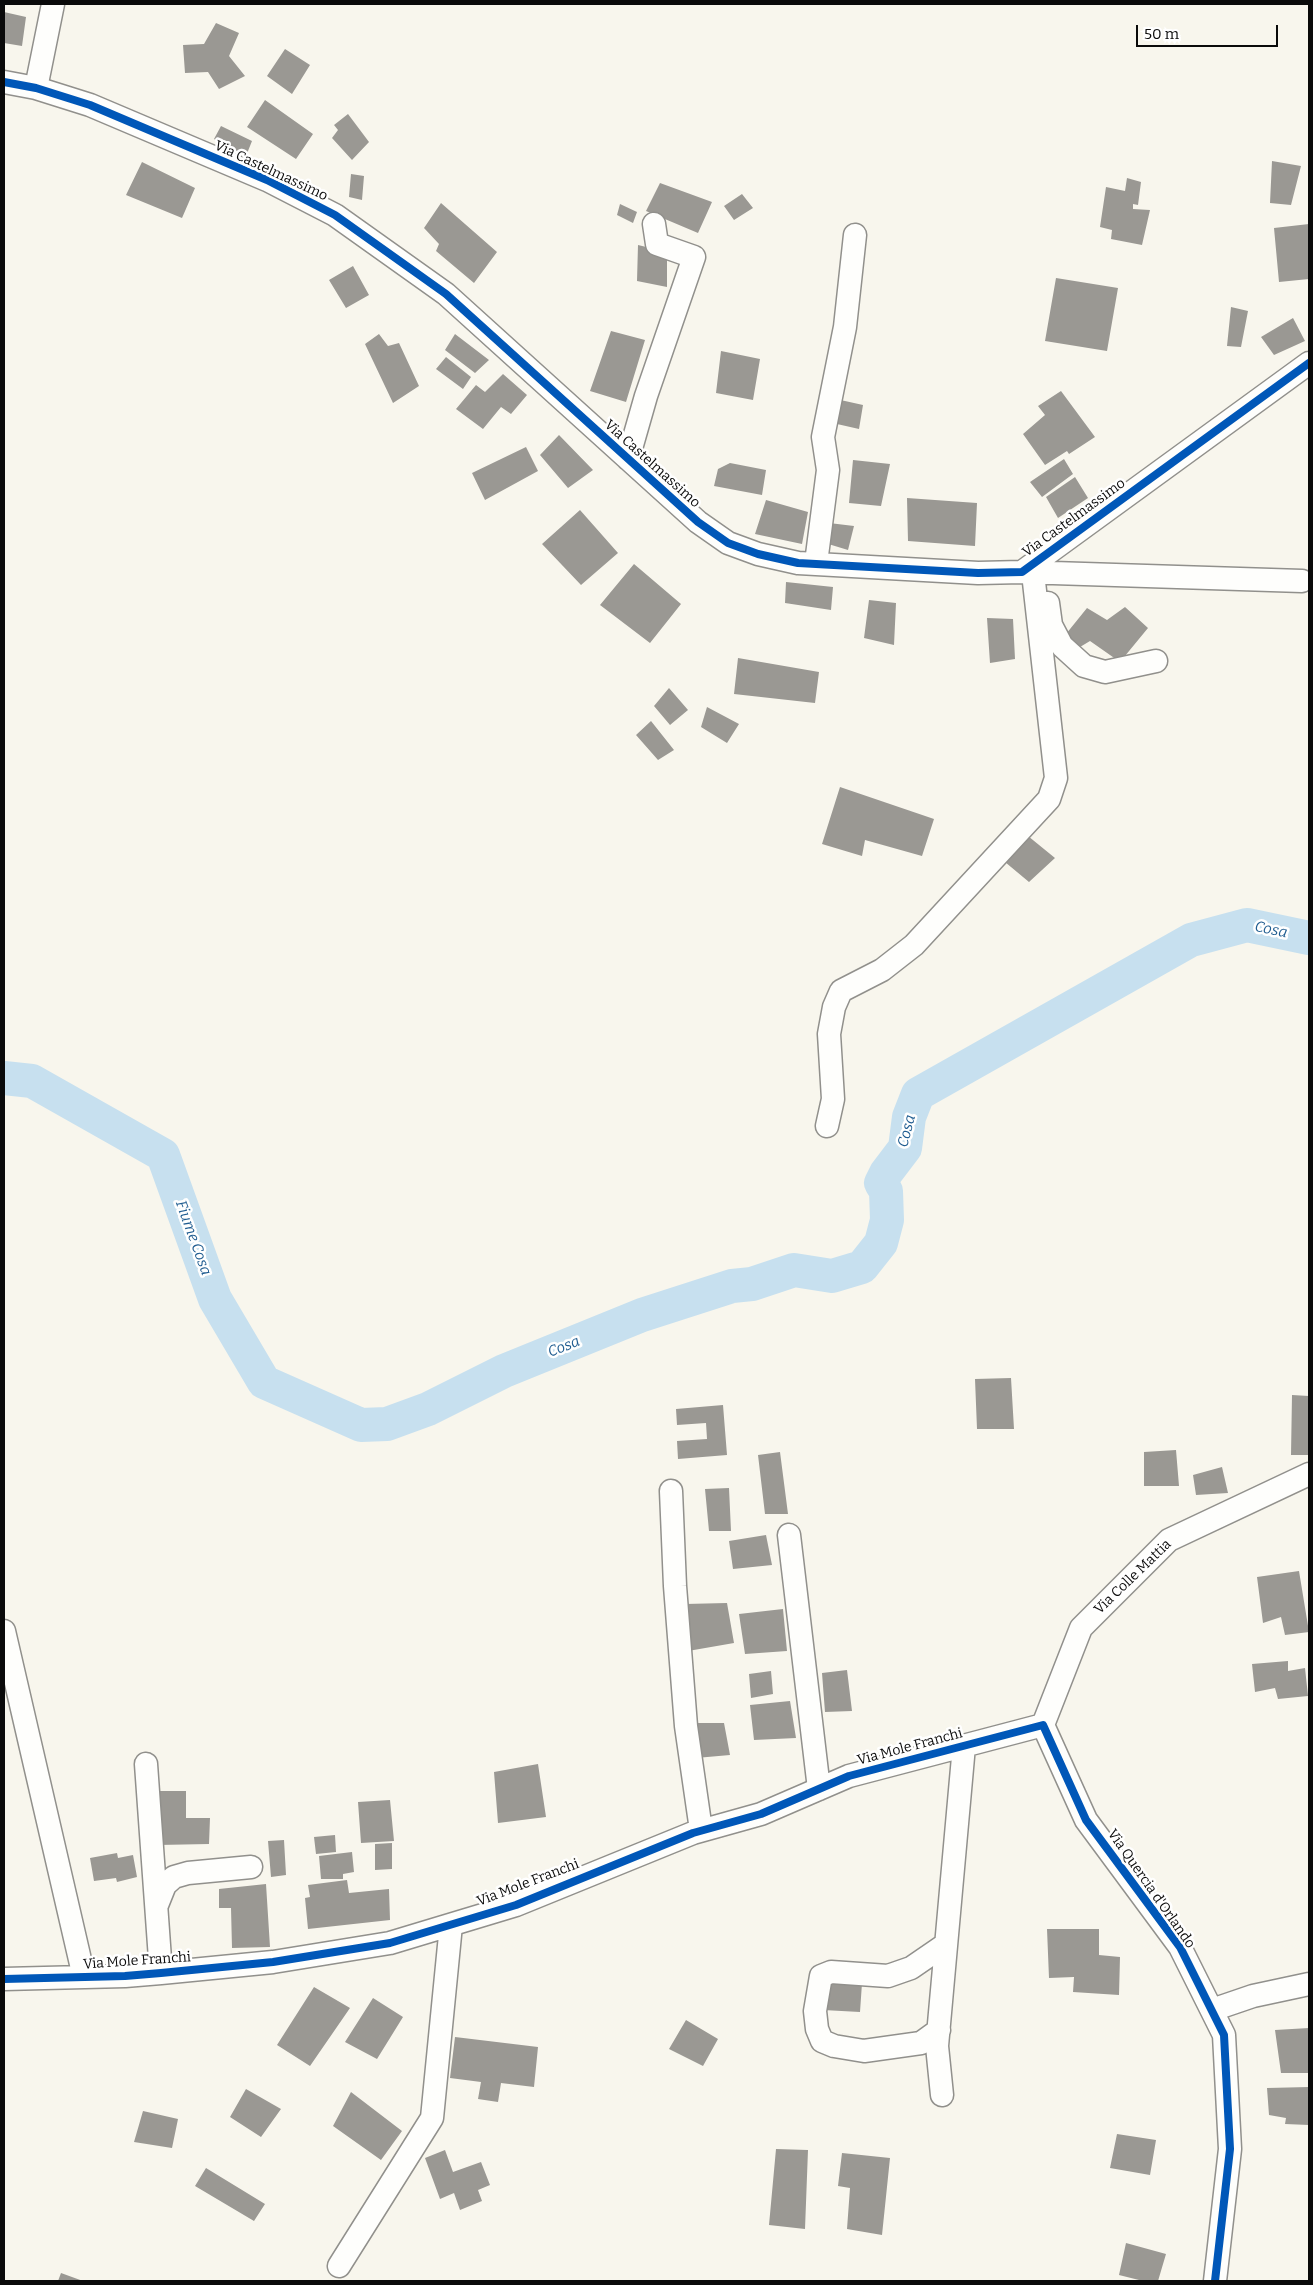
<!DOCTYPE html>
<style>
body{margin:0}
#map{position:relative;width:1313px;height:2285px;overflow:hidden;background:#f8f6ed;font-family:Bitter,serif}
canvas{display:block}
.frame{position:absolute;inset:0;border:5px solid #0a0a0a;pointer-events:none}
.scale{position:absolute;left:1136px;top:25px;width:142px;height:22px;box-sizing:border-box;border:2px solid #0a0a0a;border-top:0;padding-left:6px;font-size:15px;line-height:18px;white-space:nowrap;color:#0a0a0a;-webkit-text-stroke:4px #fff;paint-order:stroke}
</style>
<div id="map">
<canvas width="1313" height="2285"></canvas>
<div class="frame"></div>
<div class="scale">50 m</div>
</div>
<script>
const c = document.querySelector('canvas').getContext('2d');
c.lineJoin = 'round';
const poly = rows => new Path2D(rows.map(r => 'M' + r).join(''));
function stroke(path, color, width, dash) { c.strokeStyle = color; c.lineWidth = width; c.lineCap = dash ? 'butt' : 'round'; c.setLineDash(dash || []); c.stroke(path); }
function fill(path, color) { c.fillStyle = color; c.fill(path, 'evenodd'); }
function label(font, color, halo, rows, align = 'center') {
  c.font = font + ' Bitter,serif'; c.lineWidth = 5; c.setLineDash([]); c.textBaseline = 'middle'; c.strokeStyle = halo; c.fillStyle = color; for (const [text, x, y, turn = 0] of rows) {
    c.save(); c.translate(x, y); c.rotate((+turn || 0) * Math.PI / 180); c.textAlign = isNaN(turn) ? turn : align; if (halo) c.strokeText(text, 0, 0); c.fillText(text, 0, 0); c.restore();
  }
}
const river = poly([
 [4,1078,32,1081,163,1155,215,1299,264,1382,361,1425,387,1424,428,1409,504,1371,642,1315,732,1286,752,1284,794,1270,832,1276,862,1267,881,1243,887,1220,886,1191,881,1183,886,1173,905,1148,909,1117,918,1094,1191,940,1247,925,1309,938]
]);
const building = poly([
 [4,12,26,17,22,46,4,43],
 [216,23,239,33,229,56,245,76,219,89,208,72,185,73,183,45,204,44],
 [285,49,310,65,292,94,267,76],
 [265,100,313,134,296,159,247,127],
 [348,114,369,142,352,160,332,138,338,130,334,125],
 [221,126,252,141,246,156,214,139],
 [1272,161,1301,166,1291,205,1270,203],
 [142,162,195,188,182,218,126,195],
 [351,174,364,176,362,200,349,197],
 [1127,178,1141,182,1138,205,1133,204,1133,209,1150,210,1142,245,1111,239,1112,230,1100,227,1106,187,1125,191],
 [660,183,712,202,698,233,646,211],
 [742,194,753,208,734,220,724,206],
 [441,203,497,252,474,283,436,251,439,244,424,228],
 [620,204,637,212,633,223,617,215],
 [1309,224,1309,279,1279,282,1274,228],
 [638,245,667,252,667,287,637,281],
 [353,266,369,295,346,308,329,280],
 [1056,278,1118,288,1107,351,1045,341],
 [1231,307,1248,311,1241,347,1227,346],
 [1293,318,1305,341,1274,355,1261,337],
 [611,331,645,340,626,402,590,391],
 [379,334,388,346,399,343,419,386,393,403,365,344],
 [455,334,489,360,475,373,445,350],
 [721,351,760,359,753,400,716,393],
 [446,357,471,377,463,389,436,369],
 [503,374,527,395,511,414,501,407,483,429,456,409,476,385,485,392],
 [1061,391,1095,437,1069,454,1067,451,1045,465,1023,434,1045,415,1038,406],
 [836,399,863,405,859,429,837,424],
 [559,435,593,470,568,488,540,455],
 [526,447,538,471,485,500,472,473],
 [1064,459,1073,474,1042,497,1030,482],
 [853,460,890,464,881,506,849,503],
 [730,463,766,470,762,495,714,486,718,469],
 [1075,477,1088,498,1058,518,1046,497],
 [907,498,977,503,975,546,908,541],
 [766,500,808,512,802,544,755,534],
 [580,510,618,553,581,585,542,544],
 [829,523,854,526,848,550,825,543],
 [634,564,681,604,650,643,600,605],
 [786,582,833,587,831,610,785,603],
 [869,600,896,603,894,645,864,638],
 [1125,607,1148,628,1120,662,1090,641,1080,647,1066,634,1087,608,1107,620],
 [987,618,1013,619,1015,659,990,663],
 [738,658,819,672,815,703,734,694],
 [669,688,688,710,670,725,654,706],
 [707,707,739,724,727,743,701,727],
 [651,721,674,750,658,760,636,735],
 [840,787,934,819,922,856,865,840,862,856,822,844],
 [1028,836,1055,858,1029,882,1005,862],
 [1011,1378,1014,1429,977,1429,975,1379],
 [1292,1395,1309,1396,1309,1455,1291,1455],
 [723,1405,727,1455,678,1459,677,1441,707,1439,706,1423,677,1425,676,1409],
 [1176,1450,1179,1486,1144,1486,1144,1452],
 [780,1452,788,1514,765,1514,758,1455],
 [1222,1467,1228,1493,1196,1495,1193,1475],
 [729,1488,731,1531,709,1531,705,1489],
 [766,1535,772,1565,733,1569,729,1541],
 [1299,1571,1309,1632,1285,1635,1281,1617,1263,1623,1257,1577],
 [727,1603,734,1643,688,1651,685,1604],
 [783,1609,787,1651,745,1654,739,1614],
 [1288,1661,1288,1671,1305,1668,1308,1696,1278,1699,1275,1688,1255,1692,1252,1664],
 [847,1670,852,1711,825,1712,822,1673],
 [771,1671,773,1694,751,1698,749,1674],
 [790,1701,796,1738,754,1740,750,1705],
 [693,1723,724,1723,730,1755,696,1758],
 [538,1764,546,1817,498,1823,494,1772],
 [158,1791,186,1791,186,1818,210,1818,209,1844,158,1845],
 [390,1800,394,1841,361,1843,358,1802],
 [335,1835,336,1852,316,1854,314,1837],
 [284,1840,286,1875,271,1877,268,1841],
 [392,1843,392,1869,375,1870,375,1844],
 [352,1852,354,1872,343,1874,343,1879,321,1879,319,1856],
 [117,1853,118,1858,133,1855,137,1877,117,1882,116,1878,94,1881,90,1858],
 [347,1880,349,1893,389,1889,390,1920,308,1929,305,1898,310,1897,308,1885],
 [266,1884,270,1947,232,1948,231,1908,219,1908,219,1889],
 [1047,1929,1099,1929,1099,1955,1120,1957,1119,1995,1073,1992,1074,1977,1049,1978],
 [825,1980,862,1983,860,2012,823,2010],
 [314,1987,350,2008,310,2066,277,2045],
 [373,1998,403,2017,377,2059,345,2042],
 [686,2020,718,2039,703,2066,669,2049],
 [1309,2028,1309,2073,1281,2073,1275,2030],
 [455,2037,538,2047,534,2087,501,2083,498,2102,478,2099,481,2082,450,2078],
 [1309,2087,1309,2125,1285,2124,1286,2118,1269,2115,1267,2088],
 [246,2089,281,2109,261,2137,230,2117],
 [351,2092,402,2131,381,2160,333,2126],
 [143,2111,178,2119,172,2148,134,2142],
 [1117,2134,1156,2140,1150,2175,1110,2168],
 [776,2149,808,2150,805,2229,769,2225],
 [445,2150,453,2172,481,2162,490,2185,478,2190,482,2201,460,2210,454,2193,440,2199,425,2158],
 [842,2153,890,2158,882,2235,847,2229,850,2188,838,2186],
 [206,2168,265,2204,254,2221,195,2186],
 [1126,2243,1166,2254,1158,2281,1143,2281,1119,2275],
 [61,2273,83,2281,58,2281]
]);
const minor = poly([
 [4,82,36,88,90,105,267,180,335,215,446,294,698,522,728,543,758,554,798,563,978,573,1022,572,1309,363],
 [36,88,53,4],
 [628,459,646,396,694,257,657,244,654,224],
 [816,563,828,470,823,437,845,327,855,235],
 [1022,572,1302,581],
 [1048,603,1051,625,1062,646,1084,666,1105,672,1156,661],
 [827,1126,833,1099,829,1034,834,1007,841,991,882,970,914,945,1049,799,1056,778,1034,582],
 [671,1491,675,1586,686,1726,701,1830],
 [789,1535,819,1789],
 [4,1631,84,1977],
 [1043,1725,1086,1820,1180,1947,1224,2035,1230,2149,1215,2281],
 [1043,1725,1081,1628,1169,1540,1309,1474],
 [146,1764,161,1973],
 [157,1905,165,1885,174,1877,188,1873,251,1867],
 [4,1979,125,1976,161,1973,273,1962,390,1943,516,1905,693,1833,761,1814,849,1776,1043,1725],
 [1212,2010,1253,1996,1309,1984],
 [939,2030,921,2043,864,2051,834,2046,822,2041,817,2029,815,2011,821,1976,831,1972,888,1976,911,1968,946,1944],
 [942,2095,937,2046,964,1746],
 [339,2266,432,2118,451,1925]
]);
const cycleway = poly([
 [4,82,36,88,90,105,267,180,335,215,446,294,698,522,728,543,758,554,798,563,978,573,1022,572,1309,363],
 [4,1979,125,1976,161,1973,273,1962,390,1943,516,1905,693,1833,761,1814,849,1776,1043,1725,1086,1820,1180,1947,1224,2035,1230,2149,1215,2281]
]);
const streetNames = [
 ["Via Castelmassimo",271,171,25],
 ["Via Castelmassimo",652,464,42],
 ["Via Castelmassimo",1074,518,-36],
 ["Via Colle Mattia",1133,1577,-44],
 ["Via Mole Franchi",910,1747,-15],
 ["Via Mole Franchi",528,1883,-21],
 ["Via Quercia d'Orlando",1151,1889,55],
 ["Via Mole Franchi",137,1961,-4]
];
const waterNames = [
 ["Cosa",1271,930,12],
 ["Cosa",907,1131,-76],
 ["Fiume Cosa",193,1238,70],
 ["Cosa",564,1347,-22]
];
stroke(river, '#c7e0ef', 34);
fill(building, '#9a9893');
stroke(minor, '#91908c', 25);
stroke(minor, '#fefefc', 22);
stroke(cycleway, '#0057b8', 8);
label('14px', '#0a0a0a', '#fff', streetNames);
label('italic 15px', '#1f5c90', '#fff', waterNames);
</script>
